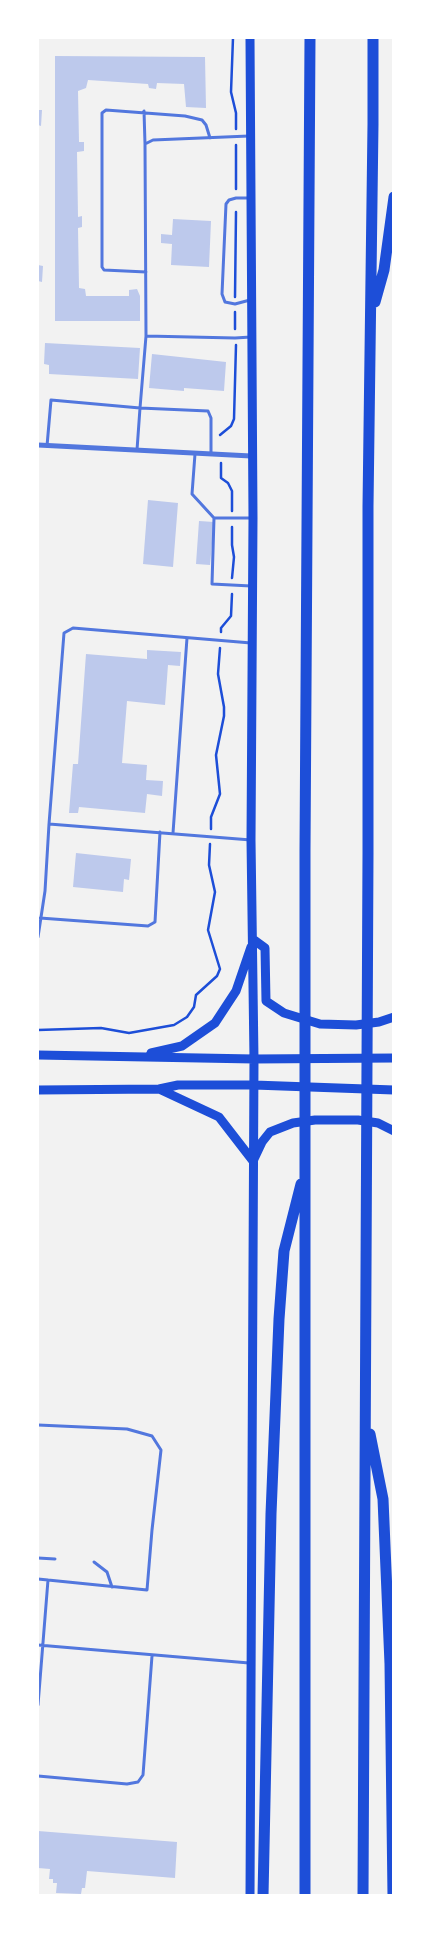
<!DOCTYPE html>
<style>
body{margin:0}
#map{position:relative;width:431px;height:1933px;overflow:hidden;background:#f2f2f2;font-family:Commissioner,sans-serif}
canvas{display:block}
.frame{position:absolute;inset:0;border:39px solid #fff;pointer-events:none}
</style>
<div id="map">
<canvas width="431" height="1933"></canvas>
<div class="frame"></div>
</div>
<script>
const c = document.querySelector('canvas').getContext('2d');
c.lineJoin = 'round';
function fill(path, color) { c.fillStyle = color; c.fill(path, 'evenodd'); }
const poly = rows => new Path2D(rows.map(r => 'M' + r).join(''));
function stroke(path, color, width, dash) { c.strokeStyle = color; c.lineWidth = width; c.lineCap = dash ? 'butt' : 'round'; c.setLineDash(dash || []); c.stroke(path); }
const building = poly([
 [55,56,205,57,206,108,186,107,184,84,157,83,156,89,149,88,148,84,88,80,86,88,78,91,79,142,84,142,84,151,77,152,78,217,82,216,82,227,78,228,79,288,85,289,86,296,129,296,129,290,137,289,140,296,140,321,55,321],
 [38,110,42,110,41,126,38,125],
 [173,219,211,221,209,267,171,265,172,244,161,243,161,234,172,235],
 [38,265,43,266,42,282,38,281],
 [45,343,140,348,138,379,49,374,49,365,44,364],
 [152,354,226,362,224,391,184,388,184,391,149,388],
 [148,500,178,503,173,567,143,564],
 [199,521,214,522,210,565,196,564],
 [147,650,181,652,180,666,168,665,165,705,127,701,122,763,147,765,146,780,163,781,162,796,147,794,145,813,79,807,78,813,69,813,73,764,78,764,86,654,147,659],
 [76,853,131,859,129,880,124,879,123,892,73,887],
 [38,1831,177,1842,175,1878,87,1871,85,1888,82,1888,81,1894,56,1893,57,1883,53,1883,53,1879,49,1879,50,1869,38,1868]
]);
const path = poly([
 [233,38,231,92,236,113,236,129],
 [236,189,236,145],
 [235,297,236,212],
 [235,312,235,329],
 [220,435,231,426,234,419,236,345],
 [221,463,221,478,228,483,232,491,232,511],
 [232,527,232,545,234,557,232,578],
 [221,632,221,628,231,616,232,594],
 [211,829,211,817,220,794,216,755,224,716,224,707,218,674,220,648],
 [38,1030,101,1028,129,1033,174,1025,187,1017,194,1007,196,995,217,976,220,969,208,930,215,892,209,865,210,844]
]);
const service = poly([
 [144,111,145,144],
 [146,272,104,270,102,267,102,113,106,110,185,116,202,120,206,125,210,138],
 [250,300,235,304,225,302,222,294,226,204,229,200,236,198,250,198],
 [146,336,145,144,153,140,249,136],
 [47,446,51,400,140,408,137,450],
 [195,454,192,494,214,518,212,584,251,586],
 [211,454,211,418,208,411,140,408,146,336,235,338,251,337],
 [214,518,251,518],
 [251,643,73,628,64,633,49,824,251,840],
 [173,833,187,638],
 [40,918,148,926,155,922,160,832],
 [38,937,45,891,49,824],
 [38,1425,127,1429,152,1436,161,1450,152,1530,147,1590,38,1579],
 [38,1558,55,1559],
 [94,1562,107,1572,112,1587],
 [38,1645,249,1663],
 [38,1705,48,1580],
 [38,1776,127,1784,138,1782,143,1775,152,1656]
]);
const minor = poly([
 [38,445,251,456]
]);
const secondary = poly([
 [250,38,253,518,251,840,254,1059,250,1896],
 [254,940,265,948,266,1001,284,1013,320,1024,356,1025,379,1022,394,1017],
 [151,1053,182,1046,215,1023,236,991,251,947],
 [38,1055,254,1059,394,1058],
 [159,1089,219,1117,253,1161,262,1142,270,1132,293,1123,315,1120,358,1120,378,1123,394,1131],
 [38,1090,159,1089,178,1085,254,1085,394,1090]
]);
const motorway = poly([
 [375,302,384,270,394,197],
 [370,1434,383,1499,390,1664,393,1896],
 [263,1896,271,1514,279,1319,284,1251,301,1184],
 [305,1896,305,851,310,38],
 [363,1896,368,853,368,506,373,124,373,38]
]);
fill(building, '#bdc9ec');
stroke(path, '#1d4ed8', 2.5);
stroke(service, '#5277de', 3);
stroke(minor, '#5277de', 5);
stroke(secondary, '#1d4ed8', 9);
stroke(motorway, '#1d4ed8', 11);
</script>
